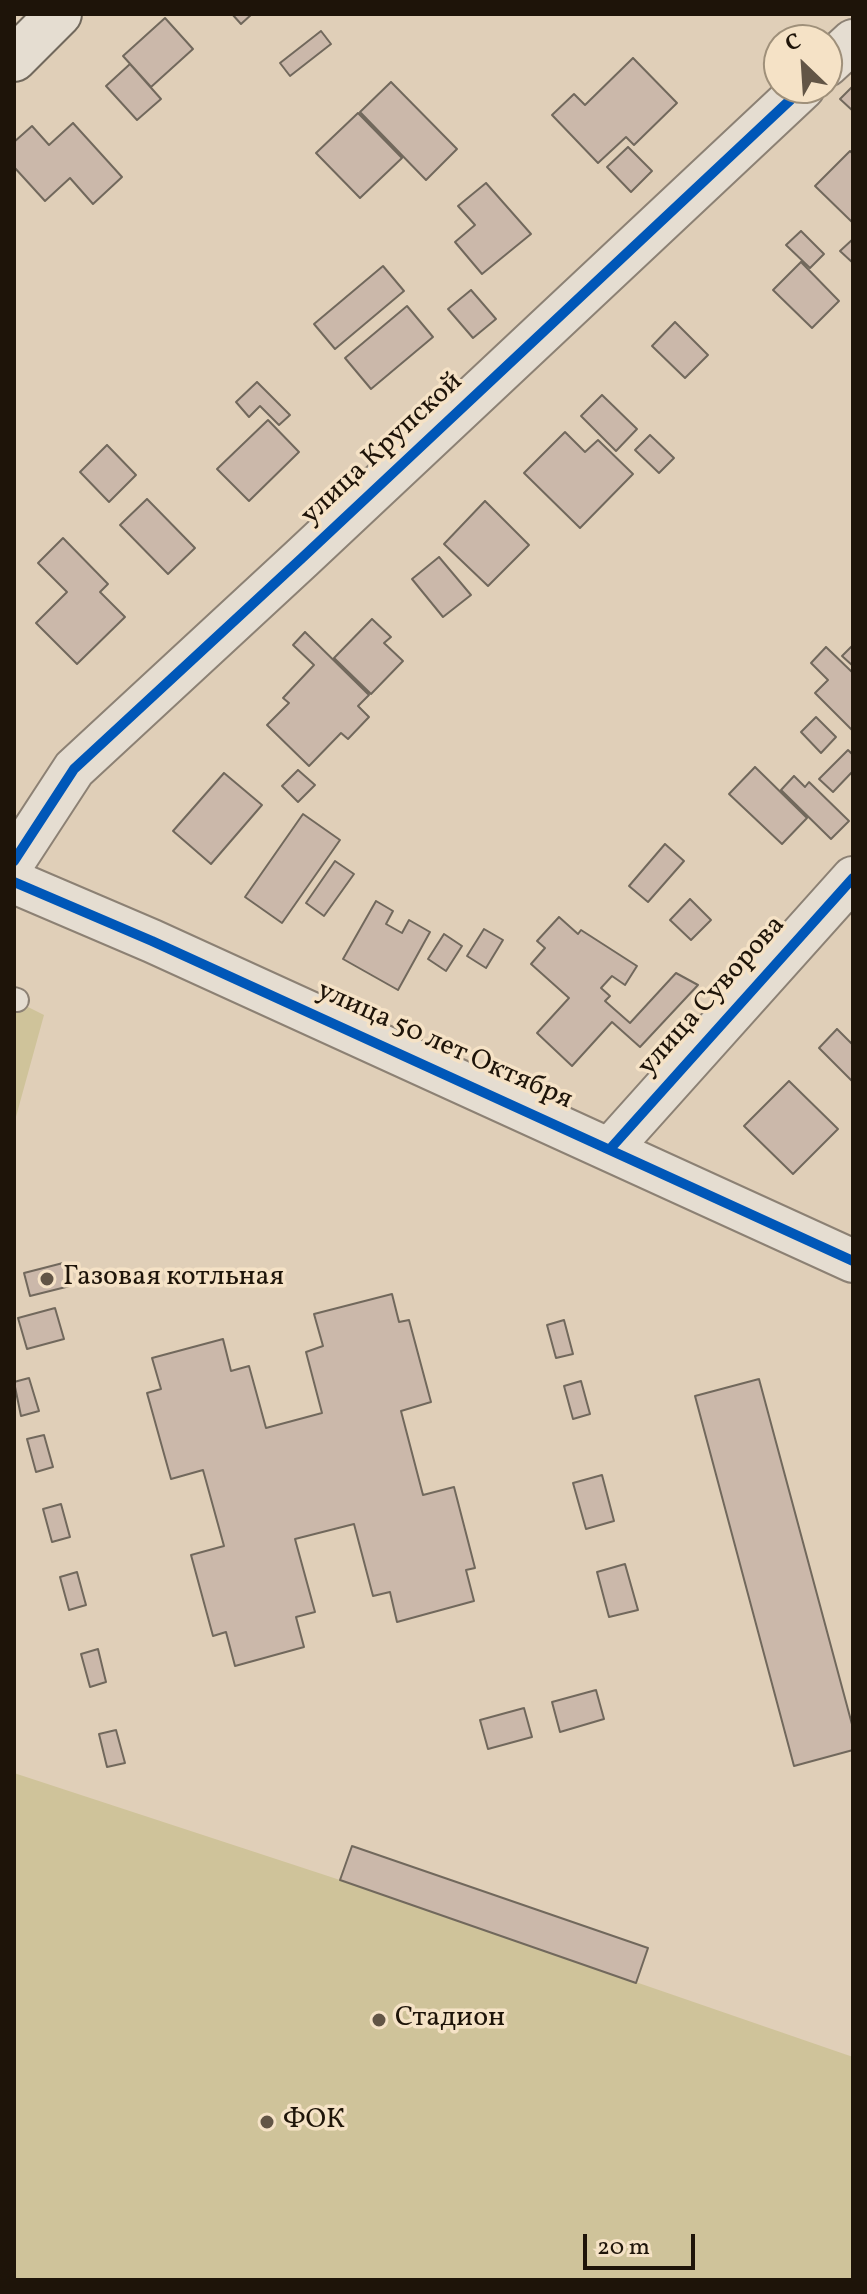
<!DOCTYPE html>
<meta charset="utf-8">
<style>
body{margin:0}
#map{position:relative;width:867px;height:2294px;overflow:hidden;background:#e0cfb8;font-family:Vollkorn,serif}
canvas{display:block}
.frame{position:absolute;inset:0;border:16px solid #1e1409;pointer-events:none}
.north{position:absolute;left:763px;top:24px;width:80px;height:80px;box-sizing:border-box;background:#f5e2c6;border:2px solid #9f907a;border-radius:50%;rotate:335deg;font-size:22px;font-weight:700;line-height:32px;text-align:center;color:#1e1409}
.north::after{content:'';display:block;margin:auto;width:28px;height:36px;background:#625546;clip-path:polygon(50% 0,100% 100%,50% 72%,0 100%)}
.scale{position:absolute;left:583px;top:2234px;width:112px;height:36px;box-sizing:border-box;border:4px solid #1e1409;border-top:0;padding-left:10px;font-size:24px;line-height:28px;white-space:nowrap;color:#1e1409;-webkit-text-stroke:6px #f5e2c6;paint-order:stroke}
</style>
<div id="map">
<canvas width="867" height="2294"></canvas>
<div class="frame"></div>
<div class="north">С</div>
<div class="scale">20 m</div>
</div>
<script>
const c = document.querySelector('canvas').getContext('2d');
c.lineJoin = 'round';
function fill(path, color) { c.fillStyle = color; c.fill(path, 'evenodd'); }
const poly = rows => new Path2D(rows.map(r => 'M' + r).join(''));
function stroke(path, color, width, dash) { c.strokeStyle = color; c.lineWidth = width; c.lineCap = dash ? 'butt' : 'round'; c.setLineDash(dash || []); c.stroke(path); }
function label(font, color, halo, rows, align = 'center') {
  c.font = font + ' Vollkorn,serif'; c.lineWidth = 7; c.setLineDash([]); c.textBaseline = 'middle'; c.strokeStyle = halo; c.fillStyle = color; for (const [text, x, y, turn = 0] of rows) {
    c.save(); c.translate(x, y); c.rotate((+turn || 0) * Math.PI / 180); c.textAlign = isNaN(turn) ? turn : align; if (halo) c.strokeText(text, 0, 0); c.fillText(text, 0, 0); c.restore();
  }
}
const green = poly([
 [14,1000,44,1015,14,1124],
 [14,1773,340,1880,853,2057,853,2280,14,2280]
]);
const building = poly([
 [232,14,252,14,241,24,232,14],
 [165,18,193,49,151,87,123,56,165,18],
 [321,31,331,44,290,76,280,63,321,31],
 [633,58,677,103,634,145,626,137,598,163,552,115,574,94,585,105,633,58],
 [130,64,161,99,137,120,106,86,130,64],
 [391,82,457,149,426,180,360,112,391,82],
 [853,86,853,111,840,99,853,86],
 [358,113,402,158,360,198,316,153,358,113],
 [73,123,122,177,93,204,70,178,45,201,14,167,14,142,32,126,49,145,73,123],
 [628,147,652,171,631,192,607,167,628,147],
 [850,151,853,154,853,223,815,186,850,151],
 [486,183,531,234,482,274,455,242,475,225,458,206,486,183],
 [801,231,824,254,810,268,786,245,801,231],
 [853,239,853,263,840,251,853,239],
 [801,262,839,301,812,328,773,290,801,262],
 [383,266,404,291,335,349,314,324,383,266],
 [471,290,496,319,473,338,448,309,471,290],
 [407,306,433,337,371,389,345,358,407,306],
 [675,322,708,355,685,378,652,346,675,322],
 [257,382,290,415,279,425,260,406,249,417,236,402,257,382],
 [602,395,637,429,616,451,581,416,602,395],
 [268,420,299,452,249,501,217,469,268,420],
 [565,432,585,452,598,440,633,474,580,528,524,473,565,432],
 [650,435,674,458,659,473,635,450,650,435],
 [107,445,136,475,109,502,80,472,107,445],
 [147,499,195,548,168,574,120,525,147,499],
 [485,501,529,545,488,586,444,544,485,501],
 [63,538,108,584,100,592,125,617,77,664,36,623,67,592,38,563,63,538],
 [439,557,471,595,443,617,412,579,439,557],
 [372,619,391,637,384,643,403,661,371,694,334,658,372,619],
 [305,632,369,695,358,706,369,717,348,739,341,733,309,766,267,725,289,703,283,698,314,665,293,645,305,632],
 [853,645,853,666,842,656,853,645],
 [826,647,853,673,853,731,815,693,828,680,811,663,826,647],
 [816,717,836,737,821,753,801,732,816,717],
 [848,750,853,755,853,771,833,792,819,779,848,750],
 [755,767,807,818,782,844,729,794,755,767],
 [298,770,315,785,298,802,282,786,298,770],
 [224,773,262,805,211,864,173,831,224,773],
 [794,776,805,787,809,782,849,821,831,839,781,790,794,776],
 [303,814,340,840,282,923,245,897,303,814],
 [665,844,684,861,648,902,629,886,665,844],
 [335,861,354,874,324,916,306,903,335,861],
 [690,899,711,920,691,940,670,920,690,899],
 [376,901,393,911,386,924,402,933,409,920,430,932,398,990,343,959,376,901],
 [559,917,578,934,581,930,637,966,625,985,612,976,601,988,610,996,605,1001,630,1023,676,973,698,985,640,1047,612,1022,572,1066,537,1033,569,998,531,964,545,948,537,941,559,917],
 [484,929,503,940,486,968,467,956,484,929],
 [444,934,462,946,446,971,428,959,444,934],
 [837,1029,853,1045,853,1082,819,1048,837,1029],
 [789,1081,838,1129,793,1174,744,1126,789,1081],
 [63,1263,70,1286,30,1296,24,1273,63,1263],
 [392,1294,399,1322,409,1320,431,1402,401,1411,423,1495,454,1487,475,1568,466,1570,474,1601,397,1622,390,1592,373,1596,354,1524,295,1539,315,1612,296,1617,304,1647,235,1666,226,1632,213,1636,191,1555,224,1546,203,1470,171,1479,147,1393,161,1389,152,1358,223,1339,231,1371,249,1366,266,1428,322,1413,306,1352,323,1346,314,1314,392,1294],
 [55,1308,64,1339,27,1349,18,1318,55,1308],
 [564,1320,573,1354,556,1358,547,1325,564,1320],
 [29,1378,39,1411,21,1416,14,1382,29,1378],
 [759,1379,853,1728,853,1750,794,1766,695,1396,759,1379],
 [581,1381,590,1414,573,1419,564,1386,581,1381],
 [44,1435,53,1467,36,1472,27,1439,44,1435],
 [602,1475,614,1521,586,1529,573,1483,602,1475],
 [61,1504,70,1537,52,1542,43,1509,61,1504],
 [625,1564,638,1610,609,1617,597,1572,625,1564],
 [77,1572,86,1605,69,1610,60,1577,77,1572],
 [98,1649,106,1682,90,1687,81,1654,98,1649],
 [596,1690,604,1719,560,1732,552,1702,596,1690],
 [524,1708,532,1737,488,1749,480,1720,524,1708],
 [116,1730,125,1763,107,1767,99,1734,116,1730],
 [352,1846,648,1948,636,1983,340,1880,352,1846]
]);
const service = poly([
 [14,999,17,1000]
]);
const minor = poly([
 [827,65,853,41],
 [14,861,74,769,302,558,803,88],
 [14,882,152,941,853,1261],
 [610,1149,853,878]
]);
const secondary = poly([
 [14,59,59,14]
]);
const cycleway = poly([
 [14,861,74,769,302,558,803,88],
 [14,882,152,941,853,1261],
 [610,1149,853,878]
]);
const markers = [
 [47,1279,8,"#625546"],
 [379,2020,8,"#625546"],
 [267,2122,8,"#625546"]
];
const streetNames = [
 ["улица Крупской",383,450,-43],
 ["улица Суворова",713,997,-48],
 ["улица 50 лет Октября",444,1047,24]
];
const poiNames = [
 ["Газовая котльная",63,1279],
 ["Стадион",395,2020],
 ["ФОК",283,2122]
];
fill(green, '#cfc39a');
fill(building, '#cbb8aa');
stroke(building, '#71685c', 2);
stroke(service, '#8c8174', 26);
stroke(minor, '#8c8174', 46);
stroke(secondary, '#71685c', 48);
stroke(service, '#e5ddd1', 22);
stroke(minor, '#e5ddd1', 42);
stroke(secondary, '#e5ddd1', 44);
stroke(cycleway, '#0057b8', 10);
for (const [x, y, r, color] of markers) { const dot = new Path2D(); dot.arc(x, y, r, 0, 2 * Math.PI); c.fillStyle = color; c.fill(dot); stroke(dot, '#f5e2c6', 3); }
label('28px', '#1e1409', '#f5e2c6', streetNames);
label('28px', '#1e1409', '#f5e2c6', poiNames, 'left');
</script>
